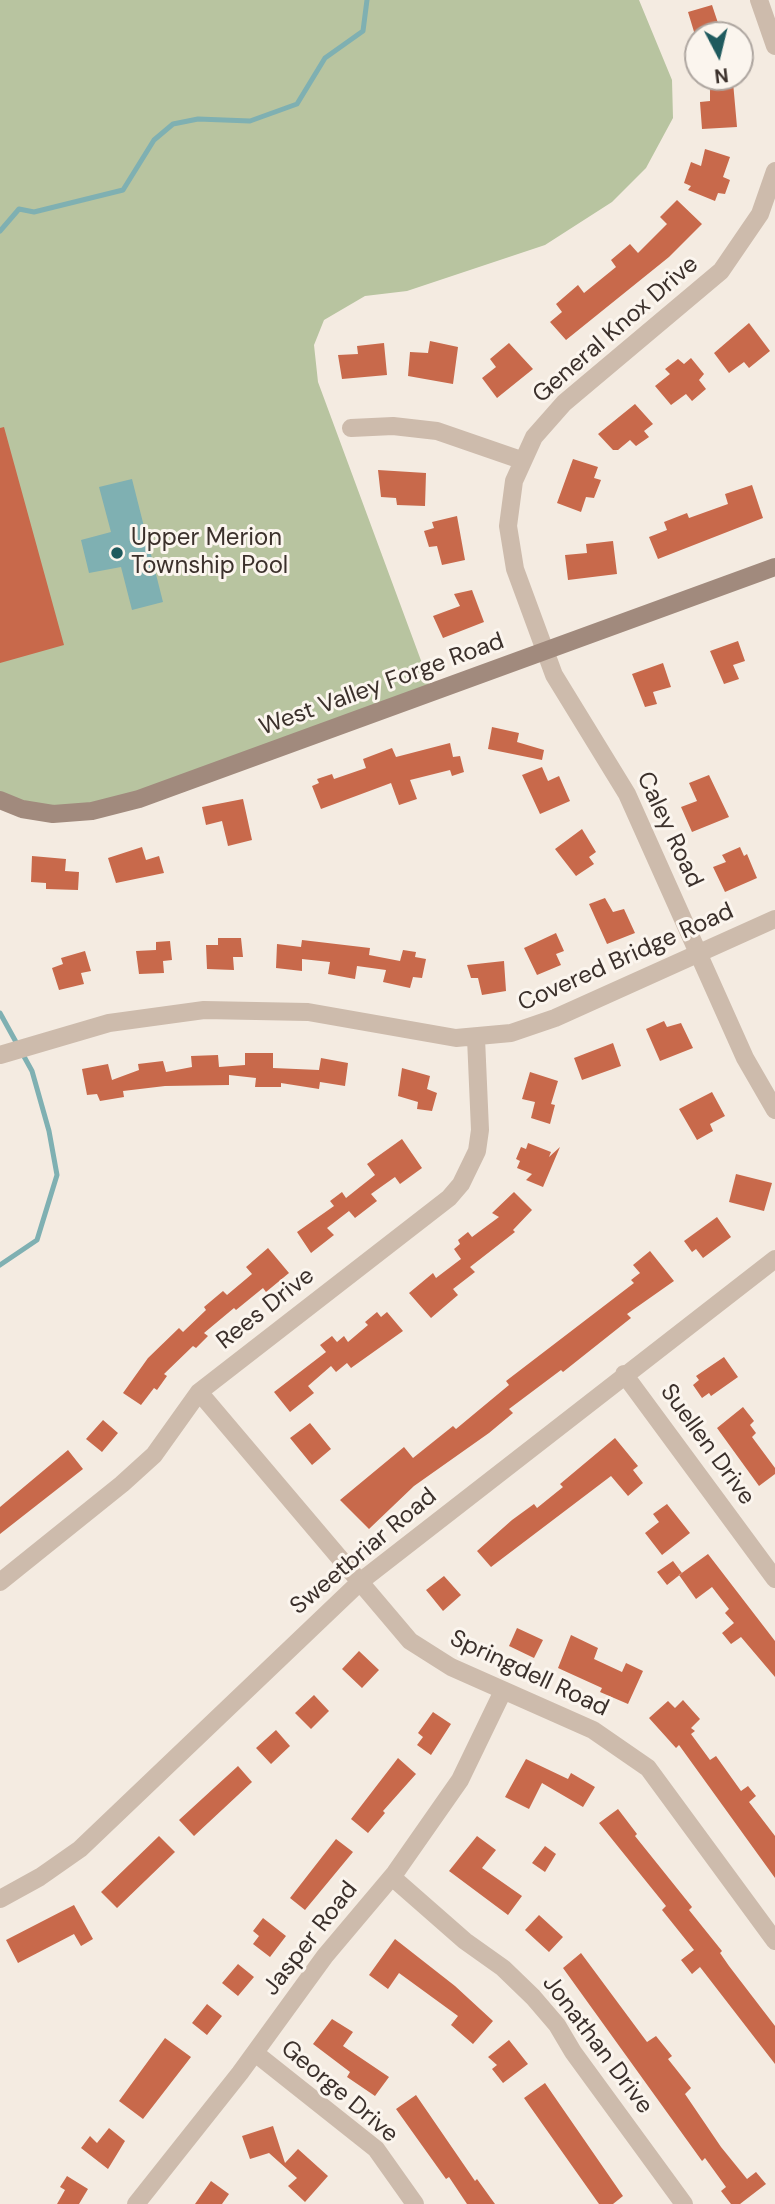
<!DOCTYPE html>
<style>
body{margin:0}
#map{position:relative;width:775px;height:2204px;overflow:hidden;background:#f4ebe1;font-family:"DM Sans",sans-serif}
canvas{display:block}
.north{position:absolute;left:684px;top:21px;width:70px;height:70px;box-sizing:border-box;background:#fbf5ee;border:2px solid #aea6a0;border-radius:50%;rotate:173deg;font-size:19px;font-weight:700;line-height:28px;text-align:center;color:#3b302b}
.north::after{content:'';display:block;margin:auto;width:24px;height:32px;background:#1f5a5e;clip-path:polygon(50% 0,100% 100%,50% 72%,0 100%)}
</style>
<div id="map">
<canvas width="775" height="2204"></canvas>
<div class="north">N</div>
</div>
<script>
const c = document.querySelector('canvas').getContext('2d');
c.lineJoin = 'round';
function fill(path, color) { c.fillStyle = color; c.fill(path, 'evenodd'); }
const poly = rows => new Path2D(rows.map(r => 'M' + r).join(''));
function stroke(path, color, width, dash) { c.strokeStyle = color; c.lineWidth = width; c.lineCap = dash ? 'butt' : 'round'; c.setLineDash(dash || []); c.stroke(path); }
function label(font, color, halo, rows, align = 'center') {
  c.font = font + ' "DM Sans",sans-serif'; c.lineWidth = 6; c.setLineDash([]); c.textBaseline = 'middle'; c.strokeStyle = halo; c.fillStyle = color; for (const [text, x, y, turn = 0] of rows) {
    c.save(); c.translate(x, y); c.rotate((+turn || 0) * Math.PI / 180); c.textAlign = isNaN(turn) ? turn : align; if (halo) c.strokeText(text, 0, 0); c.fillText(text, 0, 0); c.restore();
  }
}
const green = poly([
 [0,0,639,0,672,80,673,118,646,168,612,202,545,245,407,291,365,296,324,320,314,345,318,382,433,693,92,811,0,800]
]);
const water = poly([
 [132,479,163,602,132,610,121,567,89,573,81,540,111,532,99,487]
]);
const stream = poly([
 [0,231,19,209,34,212,123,190,154,140,173,124,198,119,250,121,297,104,325,58,363,31,367,0],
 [0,1013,32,1071,49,1131,57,1175,37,1240,0,1265]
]);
const building = poly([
 [712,5,722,35,695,35,688,12],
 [733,82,737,127,702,129,700,102,710,101,710,84],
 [705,149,730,157,723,177,730,180,725,194,718,193,715,201,688,190,691,186,684,183,691,162,701,166],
 [677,200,702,224,669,257,566,340,550,322,562,312,556,304,578,285,584,293,616,267,611,260,630,244,638,253,667,224,660,217],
 [749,323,770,351,749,368,744,362,729,373,714,353],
 [430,341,458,347,453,384,408,376,410,352,428,353],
 [384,343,387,375,342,379,338,355,358,354,357,346],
 [509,343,533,369,497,398,482,378,496,367,490,359],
 [691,358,704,374,699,380,706,389,692,401,686,394,671,405,655,386,670,374,665,369,678,359,684,364],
 [635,404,653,424,644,431,649,437,636,446,630,440,618,450,613,450,598,434],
 [4,427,64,645,0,663,0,428],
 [573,459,598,467,594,478,601,480,594,498,586,497,581,512,557,503],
 [378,470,426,473,425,506,397,505,396,498,381,497],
 [752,485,763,518,658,559,649,537,667,530,664,522,687,513,689,518,728,504,725,494],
 [457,516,465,560,442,565,437,546,429,547,424,531,434,528,432,522],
 [613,541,617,574,568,580,565,555,587,553,586,544],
 [472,590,484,622,443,638,433,616,460,606,454,594],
 [738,641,745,661,733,665,739,679,724,684,710,651],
 [663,663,671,687,653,692,657,704,645,707,632,674],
 [492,727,519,733,517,742,544,750,542,760,488,749],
 [450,743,453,757,460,756,464,772,452,776,450,770,410,780,417,799,399,805,391,783,321,809,312,786,319,783,317,779,332,774,334,779,366,768,363,759,392,748,396,757],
 [542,767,548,781,559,776,570,801,540,814,522,775],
 [709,775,729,817,692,832,681,807,697,801,689,783],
 [243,799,252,840,228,846,222,821,206,825,202,807],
 [582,829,596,852,589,857,594,864,576,876,555,849],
 [142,847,146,860,159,856,164,873,116,883,108,858],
 [740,847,744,856,747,854,757,878,725,892,713,867,726,862,722,855],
 [32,856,66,859,65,871,79,872,78,890,46,889,46,883,31,882],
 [605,898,613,912,624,909,635,933,607,944,589,904],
 [556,933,564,951,556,954,561,965,537,975,524,948],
 [218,938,241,938,243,957,233,957,234,970,207,969,206,945,218,945],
 [302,940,370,948,369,955,400,961,403,950,416,952,415,957,426,959,422,978,413,977,410,988,383,982,386,970,357,966,355,979,328,974,330,962,302,959,302,971,276,968,277,944,301,947],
 [170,941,172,960,163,961,164,973,139,974,136,951,156,950,156,942],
 [85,951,91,971,81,973,84,984,59,990,52,968,63,964,61,958],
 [504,961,506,991,482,995,478,978,471,978,467,965],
 [664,1021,667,1027,681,1023,693,1048,660,1061,646,1029],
 [613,1043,621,1066,582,1080,574,1058],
 [245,1053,273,1053,273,1068,319,1070,321,1058,348,1063,345,1086,320,1082,319,1089,281,1083,281,1087,255,1087,256,1078,229,1075,229,1085,165,1086,123,1091,124,1097,100,1101,97,1094,87,1095,82,1069,108,1064,112,1080,139,1070,138,1064,163,1061,166,1072,192,1067,191,1056,218,1055,219,1067,245,1065],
 [402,1068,430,1076,427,1089,437,1093,432,1111,417,1109,418,1102,398,1096],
 [530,1072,558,1081,551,1104,555,1105,550,1124,531,1118,535,1102,522,1099],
 [712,1092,725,1116,710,1124,713,1131,697,1140,679,1109],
 [402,1139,422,1168,400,1184,395,1177,371,1194,377,1201,355,1218,349,1211,327,1228,334,1235,311,1253,297,1232,334,1206,330,1201,342,1192,346,1198,375,1175,367,1164],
 [528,1143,551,1152,549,1157,560,1147,543,1187,526,1180,532,1174,517,1168,520,1161,516,1159,521,1147,526,1149],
 [736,1174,772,1183,764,1211,729,1202],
 [514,1192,532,1210,513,1230,515,1232,470,1267,475,1272,453,1289,458,1295,431,1318,409,1293,433,1273,436,1278,461,1259,454,1249,460,1244,458,1240,468,1232,472,1237,499,1217,492,1213],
 [717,1217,731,1237,703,1258,696,1249,692,1252,684,1241],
 [268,1248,289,1273,266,1292,263,1288,236,1310,234,1308,204,1333,208,1336,196,1348,193,1346,164,1374,167,1376,157,1390,154,1388,141,1405,123,1393,148,1358,179,1328,183,1332,206,1310,204,1307,223,1291,227,1295,252,1274,246,1267],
 [650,1251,674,1281,627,1314,631,1318,563,1372,561,1370,509,1409,513,1413,489,1433,414,1486,369,1529,340,1500,404,1447,413,1458,453,1426,456,1429,509,1385,506,1381,634,1283,631,1280,640,1273,633,1265],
 [377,1312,381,1317,387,1312,403,1331,351,1368,347,1363,336,1372,331,1366,308,1386,314,1393,290,1412,274,1392,326,1352,320,1345,332,1336,337,1342,344,1336,348,1342,368,1325,365,1322],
 [724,1357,738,1377,711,1396,709,1393,702,1398,693,1385,699,1380,696,1376],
 [743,1407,754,1421,750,1425,756,1433,752,1437,775,1468,775,1474,759,1486,717,1428],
 [103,1420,118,1433,102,1452,86,1439],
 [310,1423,331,1449,312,1465,290,1438],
 [615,1438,638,1466,633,1470,643,1483,628,1496,611,1476,491,1567,477,1551,512,1520,534,1504,537,1508,563,1487,560,1484],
 [68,1450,83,1469,0,1534,0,1507],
 [667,1504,690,1533,662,1555,645,1533,659,1522,653,1514],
 [708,1554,775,1641,775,1677,741,1637,731,1644,722,1633,734,1623,725,1613,729,1609,712,1587,696,1599,679,1575],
 [673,1561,682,1573,667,1585,657,1572],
 [444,1576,461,1595,443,1611,426,1590],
 [517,1628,543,1640,534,1658,509,1646],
 [571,1635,598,1648,594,1659,622,1672,626,1663,643,1671,628,1704,600,1692,602,1688,558,1668],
 [359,1651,379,1670,362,1688,342,1669],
 [314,1695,329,1711,311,1729,295,1713],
 [683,1700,700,1719,691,1728,695,1731,691,1734,710,1760,716,1756,741,1791,748,1786,756,1796,749,1802,775,1836,775,1878,679,1745,676,1748,649,1718,668,1701,675,1708],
 [433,1712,451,1724,431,1755,417,1745,423,1737,418,1733],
 [276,1730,290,1746,271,1764,256,1748],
 [398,1758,416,1774,383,1811,385,1813,368,1833,351,1819],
 [526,1759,568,1779,571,1773,595,1787,583,1807,542,1783,529,1809,505,1797],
 [238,1766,252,1782,194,1836,179,1820],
 [618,1809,637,1834,635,1836,692,1907,689,1910,722,1951,720,1953,729,1966,775,2026,775,2064,700,1967,692,1974,681,1960,694,1950,662,1910,666,1906,599,1823],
 [159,1836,175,1852,117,1908,101,1892],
 [477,1836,496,1850,482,1868,522,1896,508,1915,449,1871],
 [336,1839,353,1852,305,1910,290,1898],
 [545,1846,556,1854,545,1872,532,1863],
 [74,1905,93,1939,81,1946,74,1934,18,1963,6,1940],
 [539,1915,563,1937,549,1952,525,1930],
 [263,1918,286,1936,270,1957,253,1944,259,1936,253,1931],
 [395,1939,455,1986,493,2021,473,2044,451,2025,458,2016,399,1973,388,1989,369,1975],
 [581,1953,647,2042,656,2036,672,2056,668,2059,691,2088,685,2094,721,2147,747,2179,756,2172,766,2184,740,2204,731,2204,721,2191,726,2187,705,2158,702,2161,563,1968],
 [238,1964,254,1977,238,1996,222,1983],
 [207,2004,222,2016,207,2035,192,2023],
 [332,2019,353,2032,343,2046,389,2077,375,2096,347,2077,350,2072,313,2044],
 [165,2038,191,2057,143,2119,119,2101],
 [509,2040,528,2064,503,2083,492,2069,497,2065,488,2057],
 [545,2083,623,2196,613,2204,599,2204,524,2098],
 [416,2095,475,2181,477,2179,495,2204,467,2204,449,2177,446,2179,396,2109],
 [273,2126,285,2163,298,2149,328,2176,305,2202,288,2186,297,2178,269,2153,250,2159,242,2136],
 [109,2128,125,2141,108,2169,81,2148,90,2136,97,2143],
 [67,2176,88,2189,79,2204,57,2204,65,2190,60,2187],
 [211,2181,229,2194,222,2204,195,2204]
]);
const minor = poly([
 [759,0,775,46],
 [775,171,760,214,721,271,564,403,534,437,514,481,508,526,515,569,554,675,627,794,745,1058,775,1110],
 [351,428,393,426,437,431,521,460],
 [0,1055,109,1023,204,1010,308,1012,456,1038,511,1033,555,1018,775,919],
 [624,1374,775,1579],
 [199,1392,410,1641,451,1667,593,1730,648,1768,775,1941],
 [0,1582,122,1484,154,1455,199,1392,449,1198,461,1184,477,1151,480,1130,476,1038],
 [392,1877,465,1941,503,1968,533,1997,557,2025,573,2052,684,2204],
 [0,1899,40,1877,80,1849,361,1581,775,1259],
 [255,2053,376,2149,415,2204],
 [136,2204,240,2073,325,1956,395,1873,460,1780,503,1691]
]);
const secondary = poly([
 [0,800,22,809,53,814,92,811,139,799,775,567]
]);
const markers = [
 [117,553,7,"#1f5a5e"]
];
const streetNames = [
 ["General Knox Drive",616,330,-41],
 ["West Valley Forge Road",382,685,-20],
 ["Caley Road",669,830,65],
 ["Covered Bridge Road",626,958,-24],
 ["Rees Drive",266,1309,-38],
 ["Suellen Drive",707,1445,54],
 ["Sweetbriar Road",364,1552,-40],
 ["Springdell Road",529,1674,25],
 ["Jasper Road",311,1939,-52],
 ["Jonathan Drive",597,2045,53],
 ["George Drive",339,2092,40]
];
const poiNames = [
 ["Upper Merion",131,539],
 ["Township Pool",131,567]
];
fill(green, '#b8c4a0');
fill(water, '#7fb0b2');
stroke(stream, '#7fb0b2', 5);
fill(building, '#c8694b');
stroke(minor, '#cdbbac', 18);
stroke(secondary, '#a18a7d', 18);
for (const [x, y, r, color] of markers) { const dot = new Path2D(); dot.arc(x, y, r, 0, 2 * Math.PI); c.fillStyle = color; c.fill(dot); stroke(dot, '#fbf5ee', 2.5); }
label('24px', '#3b302b', '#fbf5ee', streetNames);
label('24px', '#3b302b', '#fbf5ee', poiNames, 'left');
</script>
